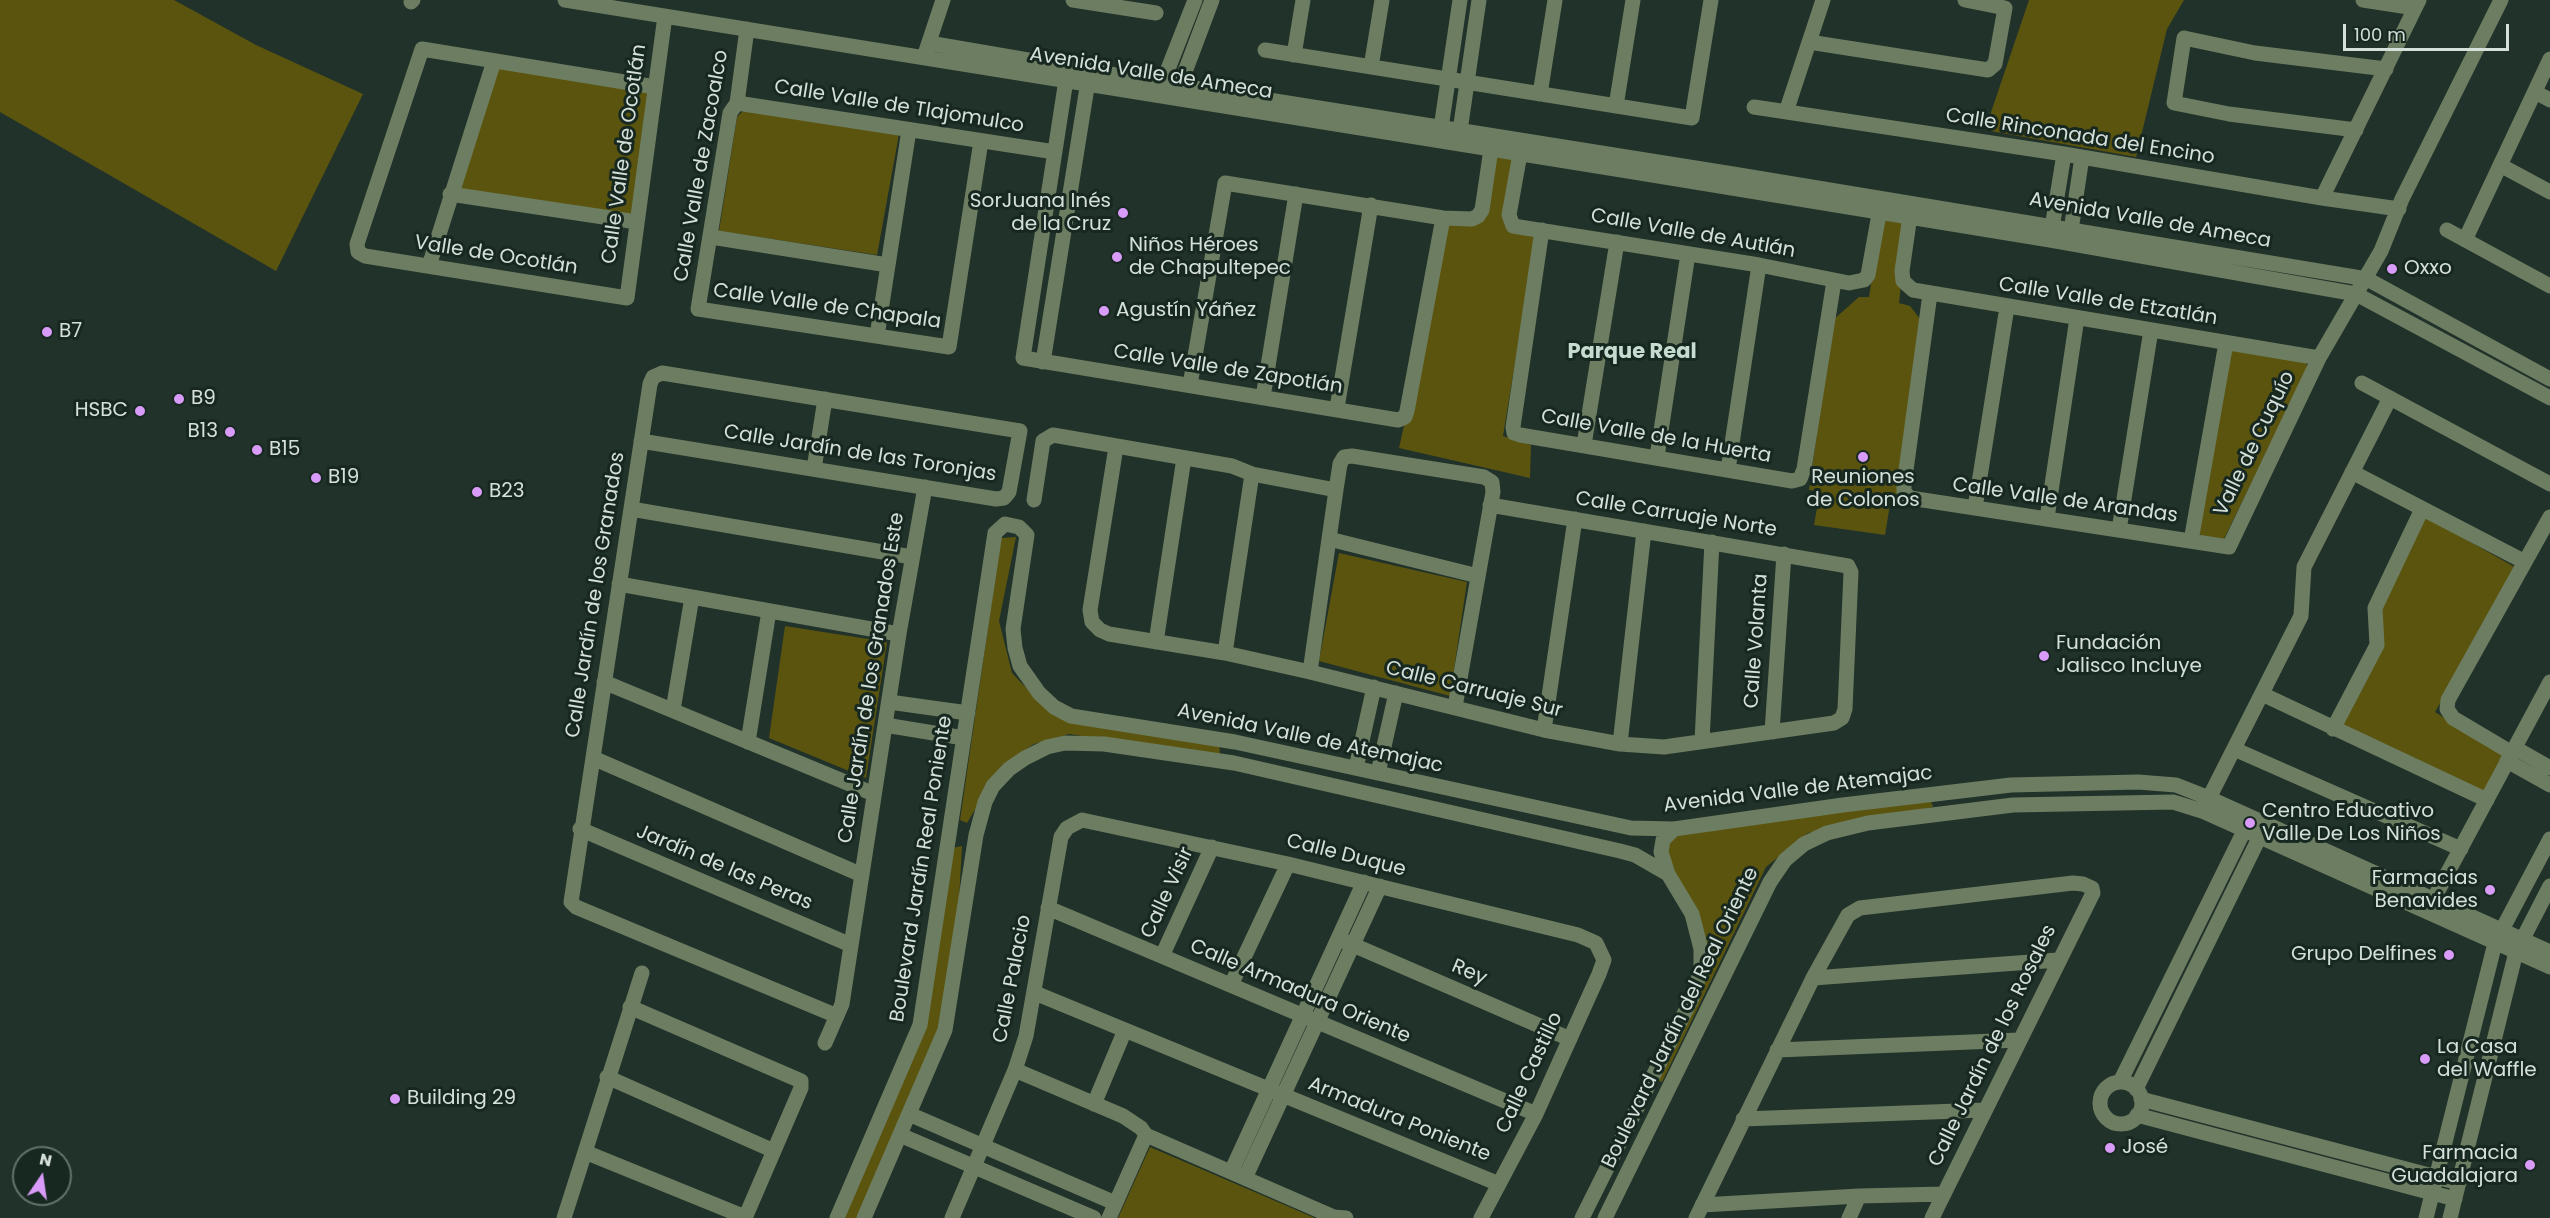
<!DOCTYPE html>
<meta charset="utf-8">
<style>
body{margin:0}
#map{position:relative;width:2550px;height:1218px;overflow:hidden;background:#21322a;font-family:Poppins,sans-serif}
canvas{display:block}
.north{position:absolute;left:12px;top:1146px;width:60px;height:60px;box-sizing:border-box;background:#172820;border:2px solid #63726a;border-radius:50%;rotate:13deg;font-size:16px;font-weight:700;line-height:24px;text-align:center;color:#d5e0da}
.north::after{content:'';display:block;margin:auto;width:21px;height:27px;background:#d89bf8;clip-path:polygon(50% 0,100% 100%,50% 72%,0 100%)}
.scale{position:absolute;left:2343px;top:24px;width:166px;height:27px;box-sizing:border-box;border:3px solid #d5e0da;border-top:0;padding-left:8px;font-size:18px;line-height:21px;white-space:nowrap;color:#d5e0da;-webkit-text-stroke:4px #172820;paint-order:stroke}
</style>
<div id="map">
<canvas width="2550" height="1218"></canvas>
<div class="north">N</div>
<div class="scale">100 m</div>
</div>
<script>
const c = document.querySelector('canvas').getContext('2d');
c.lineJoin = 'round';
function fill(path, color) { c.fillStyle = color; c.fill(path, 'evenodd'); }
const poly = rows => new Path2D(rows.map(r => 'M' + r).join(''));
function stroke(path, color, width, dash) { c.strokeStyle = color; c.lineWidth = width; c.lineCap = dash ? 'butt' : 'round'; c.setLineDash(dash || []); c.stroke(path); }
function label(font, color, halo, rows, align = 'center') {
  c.font = font + ' Poppins,sans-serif'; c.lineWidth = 6; c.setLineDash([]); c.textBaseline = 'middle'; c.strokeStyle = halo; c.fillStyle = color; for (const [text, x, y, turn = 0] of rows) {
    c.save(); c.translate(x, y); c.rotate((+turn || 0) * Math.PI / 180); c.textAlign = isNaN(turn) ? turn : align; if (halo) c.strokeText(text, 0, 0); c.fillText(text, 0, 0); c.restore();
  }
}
const green = poly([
 [0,0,174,0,256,45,363,94,276,271,0,112],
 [2029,0,2184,0,2167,29,2136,157,1985,130],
 [498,68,651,93,633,216,460,189],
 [744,110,899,134,877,255,719,231,737,117],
 [1494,155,1516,157,1506,214,1536,235,1503,436,1531,445,1530,478,1399,448,1449,225,1472,224],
 [1881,220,1908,223,1899,303,1910,306,1927,328,1896,505,1890,504,1885,535,1814,525,1820,491,1809,490,1833,320,1859,297,1869,297],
 [2229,346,2303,358,2308,367,2222,543,2204,538,2197,531],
 [2423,515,2518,569,2435,712,2507,758,2485,796,2339,728,2380,645,2378,609],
 [1016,537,999,621,1012,673,1049,712,1077,723,1219,742,1220,756,1069,734,1034,744,1002,765,967,823,960,820,1001,538],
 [1339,553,1467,582,1450,696,1319,661],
 [785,626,887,642,866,778,769,738],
 [1930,798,1933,807,1808,833,1766,867,1662,1082,1653,1079,1703,948,1665,862,1664,841,1675,830],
 [962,846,958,918,940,1028,857,1218,845,1218,925,1024,952,848],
 [1150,1147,1315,1218,1118,1218]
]);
const minor = poly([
 [565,0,1634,172,2050,240,2356,294,2550,398],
 [1073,0,1156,13],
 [2363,0,2415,8],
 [411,2,413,0],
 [747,29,737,103,730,113,698,309,949,347,981,141],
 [1809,42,1988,70,1995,64,2005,8,1965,0],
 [929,43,1162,83,1733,174],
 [1265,50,1692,118,1711,0],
 [926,51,943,0],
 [1294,55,1303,0],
 [1068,67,1023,358,1398,420,1405,417,1407,411,1443,218],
 [1371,67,1382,0],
 [655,87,422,49,357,244,358,252,365,256,627,298,665,16],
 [1159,92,1195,0],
 [2535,92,2550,100],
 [1177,93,1212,0],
 [1540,94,1555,0],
 [737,103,1055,152],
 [1616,106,1633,0],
 [1754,107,2064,154,2322,198,2399,209],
 [1786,112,1823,0],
 [1441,128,1460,0],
 [2356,130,2229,114,2174,103,2184,38,2255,53,2386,69],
 [1460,131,1479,0],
 [1520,154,1509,215,1513,226,1759,265,1849,283,1864,280,1868,275,1881,203],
 [2500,165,2550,192],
 [1730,188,1733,174,2367,279,2550,379],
 [450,194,637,222],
 [2322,198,2419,0],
 [1911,209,1902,271,1903,281,1913,290,2319,358],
 [1542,230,1513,427,1514,433,1520,435,1792,481,1800,479,1804,469,1834,281],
 [2447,230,2550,286],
 [2051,234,2064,154],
 [711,237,888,265],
 [2070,237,2082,157],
 [2465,240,2550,59],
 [429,266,494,61],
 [1930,294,1904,485,1904,492,1910,498,2229,547,2319,358,2381,251,2402,199,2501,0],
 [877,336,909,130],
 [1043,362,1089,75],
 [2362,383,2550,484],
 [1190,385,1225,183,1443,218,1472,219,1478,216,1482,210,1491,149],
 [1263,397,1296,194],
 [1337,408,1371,205],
 [641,441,996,499,1004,498,1009,492,1020,431,662,373,653,377,650,384,571,902,576,907,837,1016],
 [1584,445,1617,242],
 [1116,447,1090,610,1092,622,1100,630,1109,634,1225,653,1310,672,1544,730,1620,744,1664,747,1834,723,1842,718,1845,709,1851,572,1848,566,1490,505],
 [1657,457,1688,254],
 [814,469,825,399],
 [1728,470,1759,265],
 [2352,472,2525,562],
 [1034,500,1043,441,1053,435,1232,466,1252,474,1336,490],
 [1975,508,2007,307],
 [631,509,912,557],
 [2047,518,2077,318],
 [2119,530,2151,330],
 [1329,539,1478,576],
 [2191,541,2226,343],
 [619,584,899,634],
 [1156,642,1184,458],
 [1225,653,1252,474],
 [1310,672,1336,490,1340,464,1344,457,1352,456,1484,477,1492,482,1493,492,1455,707],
 [604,682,874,794],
 [2262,694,2487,800],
 [889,702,968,713],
 [673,710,692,597],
 [885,725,964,738],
 [2333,729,2377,645,2375,608,2422,509],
 [1544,730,1575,519],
 [1772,732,1784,554],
 [1702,741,1712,542],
 [748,742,769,611],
 [1620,744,1644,531],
 [2515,748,2550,768],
 [2234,749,2461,849],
 [2512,753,2453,718,2447,709,2448,700,2550,517],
 [593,758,862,875],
 [2507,761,2550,785],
 [1356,768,1374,687],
 [1378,773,1396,693],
 [2205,806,2301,616,2304,567,2390,398],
 [580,829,851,945],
 [2433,900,2550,682],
 [1048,908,1536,1114],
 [1344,941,1570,1039],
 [1162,956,1212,847],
 [1813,978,2058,960],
 [1231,985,1288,864],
 [1035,993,1499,1184],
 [630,1007,801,1081,801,1088,745,1218],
 [825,1043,842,1004,899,634,925,487],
 [1777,1050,2019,1040],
 [1015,1070,1123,1116,1141,1128,1146,1135,1334,1217,1346,1218],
 [607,1077,774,1151],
 [2120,1082,2248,823],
 '2100 1103a21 21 0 1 1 42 0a21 21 0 1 1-42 0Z',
 [2136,1089,2264,828],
 [2141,1099,2459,1183],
 [1094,1104,1125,1030],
 [909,1114,1115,1203],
 [2137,1115,2455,1199],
 [1743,1119,1985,1110],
 [900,1135,1094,1218],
 [585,1152,745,1217],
 [1231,1172,1364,882],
 [1245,1178,1380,886],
 [1702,1205,1859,1196,1944,1194],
 [564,1218,642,973],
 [837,1218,920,1025,995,533,1005,524,1019,527,1027,535,1013,629,1015,648,1020,666,1039,693,1054,707,1071,716,1235,742,1631,828,1674,829,1843,805,2011,785,2138,782,2176,785,2209,798,2550,952],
 [864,1218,945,1030,976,835,985,802,993,786,1009,769,1025,758,1047,747,1065,743,1104,744,1234,763,1620,851,1635,855,1668,874],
 [952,1218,1015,1070,1026,1036,1061,837,1067,828,1082,820,1288,864,1578,935,1596,943,1604,960,1599,974,1536,1114,1481,1218],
 [1109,1218,1146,1135],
 [1582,1218,1692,998,1701,970,1701,949,1692,914,1668,874,1661,852,1663,840,1674,829],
 [1605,1218,1770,882,1785,860,1804,844,1827,833,1868,823,2013,805,2173,802,2202,811,2550,967],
 [1696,1218,1813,978,1848,915,1860,908,2073,883,2083,884,2092,888,2093,893,1932,1218],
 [1849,1218,1859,1196],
 [2426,1218,2495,943,2550,839],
 [2450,1218,2516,952,2550,886]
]);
const markers = [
 [1123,213,6,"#d89bf8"],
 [1117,257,6,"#d89bf8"],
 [2392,269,6,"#d89bf8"],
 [1104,311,6,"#d89bf8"],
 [47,332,6,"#d89bf8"],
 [179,399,6,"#d89bf8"],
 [140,411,6,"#d89bf8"],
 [230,432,6,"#d89bf8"],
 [257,450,6,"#d89bf8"],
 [1863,457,6,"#d89bf8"],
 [316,478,6,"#d89bf8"],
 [477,492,6,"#d89bf8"],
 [2044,656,6,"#d89bf8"],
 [2250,823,6,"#d89bf8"],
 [2490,890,6,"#d89bf8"],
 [2449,955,6,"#d89bf8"],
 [2425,1059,6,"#d89bf8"],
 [395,1099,6,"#d89bf8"],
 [2110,1148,6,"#d89bf8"],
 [2530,1165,6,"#d89bf8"]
];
const streetNames = [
 ["Avenida Valle de Ameca",1151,74,9],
 ["Calle Valle de Tlajomulco",899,107,9],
 ["Calle Rinconada del Encino",2080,137,9],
 ["Calle Valle de Ocotlán",625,154,-82],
 ["Calle Valle de Zacoalco",702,166,-80],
 ["Avenida Valle de Ameca",2150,221,10],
 ["Calle Valle de Autlán",1693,234,10],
 ["Valle de Ocotlán",496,256,9],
 ["Calle Valle de Etzatlán",2108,302,9],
 ["Calle Valle de Chapala",827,307,8],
 ["Calle Valle de Zapotlán",1228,370,9],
 ["Calle Valle de la Huerta",1656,437,10],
 ["Valle de Cuquío",2255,444,-64],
 ["Calle Jardín de las Toronjas",860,454,9],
 ["Calle Valle de Arandas",2065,501,8],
 ["Calle Carruaje Norte",1676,515,9],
 ["Calle Jardín de los Granados",596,595,-81],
 ["Calle Volanta",1757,641,-86],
 ["Calle Jardín de los Granados Este",872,678,-81],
 ["Calle Carruaje Sur",1474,690,14],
 ["Avenida Valle de Atemajac",1310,739,12],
 ["Avenida Valle de Atemajac",1798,790,-7],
 ["Calle Duque",1346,856,14],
 ["Jardín de las Peras",724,868,23],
 ["Boulevard Jardín Real Poniente",922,869,-81],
 ["Calle Visir",1168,893,-65],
 ["Rey",1469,973,23],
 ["Calle Palacio",1013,979,-79],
 ["Calle Armadura Oriente",1300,992,23],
 ["Boulevard Jardín del Real Oriente",1681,1018,-64],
 ["Calle Jardín de los Rosales",1993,1046,-64],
 ["Calle Castillo",1530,1073,-65],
 ["Armadura Poniente",1399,1120,22]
];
const poiNames = [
 ["SorJuana Inés",1111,202,"right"],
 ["de la Cruz",1111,225,"right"],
 ["Niños Héroes",1129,246],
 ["de Chapultepec",1129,269],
 ["Oxxo",2404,269],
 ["Agustín Yáñez",1116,311],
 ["B7",59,332],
 ["B9",191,399],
 ["HSBC",128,411,"right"],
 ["B13",218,432,"right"],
 ["B15",269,450],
 ["B19",328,478],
 ["Reuniones",1863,478,"center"],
 ["de Colonos",1863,501,"center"],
 ["B23",489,492],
 ["Fundación",2056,644],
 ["Jalisco Incluye",2056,667],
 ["Centro Educativo",2262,812],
 ["Valle De Los Niños",2262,835],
 ["Farmacias",2478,879,"right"],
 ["Benavides",2478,902,"right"],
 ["Grupo Delfines",2437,955,"right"],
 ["La Casa",2437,1048],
 ["del Waffle",2437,1071],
 ["Building 29",407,1099],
 ["José",2122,1148],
 ["Farmacia",2518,1154,"right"],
 ["Guadalajara",2518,1177,"right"]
];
const neighbourhoodNames = [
 ["Parque Real",1632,353]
];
fill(green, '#5b540f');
stroke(minor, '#6c7d61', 15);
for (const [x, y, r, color] of markers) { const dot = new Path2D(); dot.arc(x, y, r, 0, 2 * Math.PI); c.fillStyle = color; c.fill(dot); stroke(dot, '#172820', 2); }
label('20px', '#d5e0da', '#172820', streetNames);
label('20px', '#d5e0da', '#172820', poiNames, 'left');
label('bold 21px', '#c7dcd1', '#172820', neighbourhoodNames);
</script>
